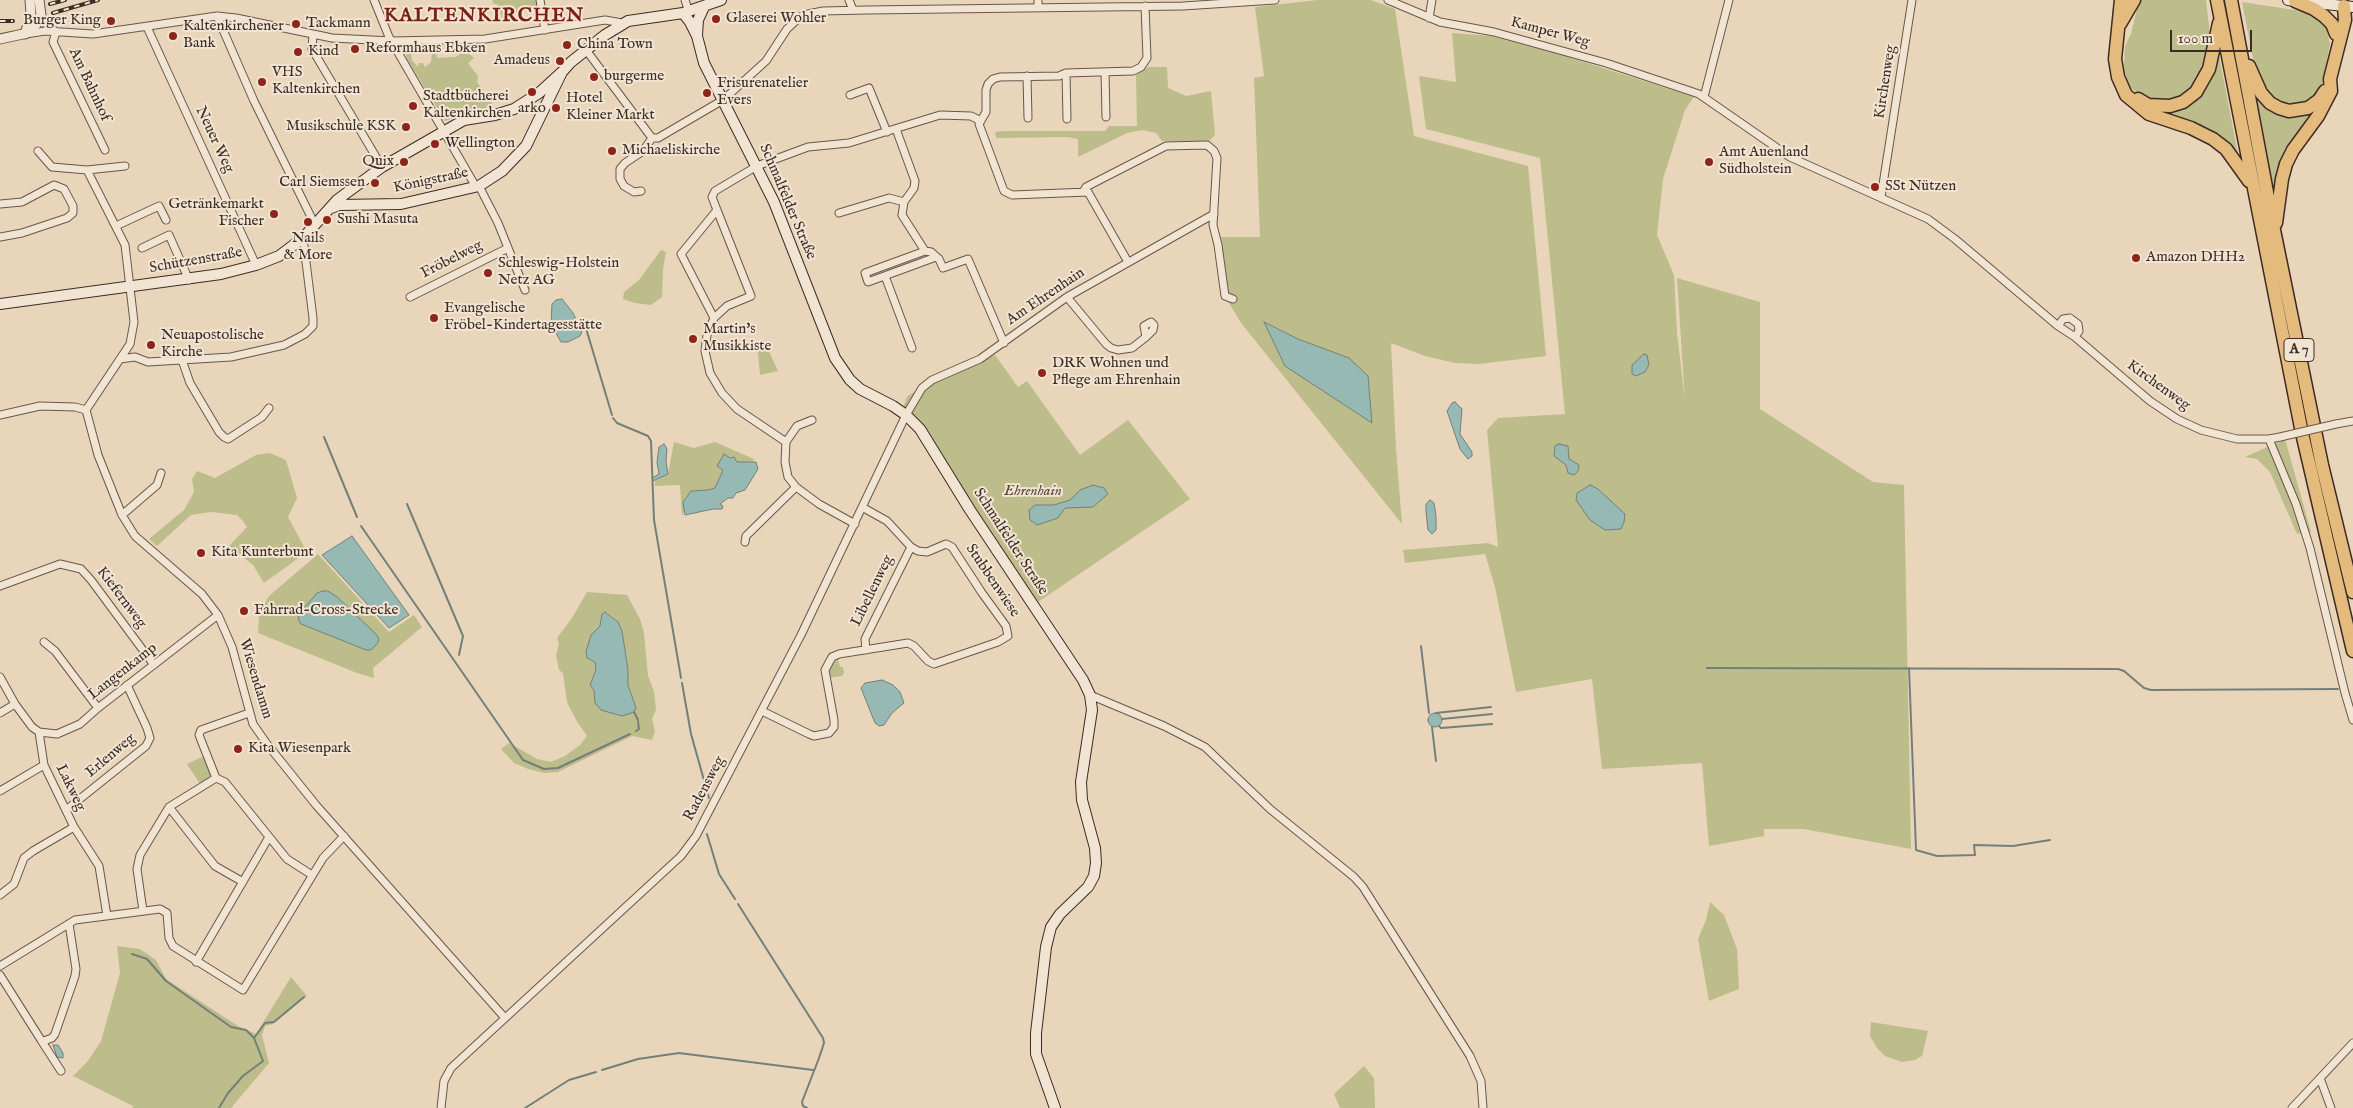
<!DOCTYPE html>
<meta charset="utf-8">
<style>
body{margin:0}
#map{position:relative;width:2353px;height:1108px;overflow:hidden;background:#e9d6ba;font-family:"IM FELL English",serif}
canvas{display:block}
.scale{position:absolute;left:2170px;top:30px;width:82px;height:22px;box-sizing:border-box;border:2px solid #3d2b25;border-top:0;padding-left:6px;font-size:15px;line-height:18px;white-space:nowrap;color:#3d2b25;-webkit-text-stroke:4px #f1e4d2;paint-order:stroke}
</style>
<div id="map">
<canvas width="2353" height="1108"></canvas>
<div class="scale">100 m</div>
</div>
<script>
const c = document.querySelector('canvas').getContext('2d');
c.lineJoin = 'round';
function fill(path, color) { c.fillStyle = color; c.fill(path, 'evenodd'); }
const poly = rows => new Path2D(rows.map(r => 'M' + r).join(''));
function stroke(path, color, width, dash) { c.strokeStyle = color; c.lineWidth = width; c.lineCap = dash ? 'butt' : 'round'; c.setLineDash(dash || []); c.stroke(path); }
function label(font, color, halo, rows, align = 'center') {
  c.font = font + ' "IM FELL English",serif'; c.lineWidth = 4; c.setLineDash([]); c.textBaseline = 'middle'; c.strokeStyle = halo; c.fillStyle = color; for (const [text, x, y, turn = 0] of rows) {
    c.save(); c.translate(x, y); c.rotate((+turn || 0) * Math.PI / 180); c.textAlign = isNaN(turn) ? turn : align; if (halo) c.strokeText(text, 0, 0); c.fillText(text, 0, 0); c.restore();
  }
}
const green = poly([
 [492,0,537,0,539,9,513,13,514,19,503,21,497,4,494,4],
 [1318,0,1371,0,1395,9,1414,136,1528,166,1546,356,1479,364,1455,363,1425,356,1391,343,1396,449,1402,524,1241,323,1226,298,1221,237,1260,237,1254,78,1264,76,1255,7],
 [1265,322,1298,339,1285,366],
 [2139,0,2206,0,2211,44,2200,80,2183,99,2155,102,2143,98,2132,89,2127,81,2124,67,2125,46,2131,34],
 [2242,2,2301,11,2315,17,2326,26,2330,44,2323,81,2320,90,2306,104,2291,107,2270,97,2257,79],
 [1452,33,1491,36,1565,56,1694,97,1685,110,1663,179,1657,235,1674,275,1677,333,1685,401,1677,278,1760,302,1760,409,1873,482,1904,485,1911,849,1804,829,1764,829,1764,836,1709,846,1702,763,1602,769,1592,679,1516,692,1495,587,1485,554,1405,563,1403,550,1488,543,1498,547,1487,430,1498,418,1565,414,1540,158,1426,129,1419,76,1456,82],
 [465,50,474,58,468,63,478,76,477,82,492,103,493,110,474,111,445,121,407,59,406,53,411,54,412,60,418,67,419,63,423,63,425,67,431,62,432,53,436,53,437,58,456,57],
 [2218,50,2239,159,2148,108,2184,106],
 [1148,67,1167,67,1168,88,1186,96,1211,91,1215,135,1208,142,1162,141,1156,133,1142,130,1127,133,1078,157,1078,139,1067,137,996,138,995,132,1004,131,1105,131,1109,126,1137,126,1136,75],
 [2256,94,2267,105,2319,106,2276,201],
 [661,250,666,252,663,269,662,297,651,305,635,303,623,299,624,292,639,280],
 [764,340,778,371,760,375,757,343],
 [995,355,1018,387,1027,381,1080,455,1128,420,1190,499,1038,602,1020,582,903,408,907,397,918,389],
 [2285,439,2311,532,2297,534,2270,472,2257,459,2245,457],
 [674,442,694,448,715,442,754,459,752,463,737,462,730,458,722,460,718,466,723,470,715,488,708,490,691,491,685,498,685,510,682,516,680,485,655,486,655,481,668,474],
 [270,453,286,460,297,498,288,517,307,552,264,583,253,565,229,546,247,527,243,521,237,515,211,512,191,515,157,546,149,539,184,510,194,492,192,479,197,471,215,478,256,455],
 [318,554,389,632,414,615,422,627,373,668,374,678,357,673,258,633,259,614,269,596],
 [587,592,627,595,640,619,644,633,648,676,654,691,656,710,652,719,655,731,652,740,632,736,558,772,545,773,528,769,514,763,501,749,509,743,537,759,551,762,565,756,580,745,587,736,576,720,567,702,563,673,559,670,556,655,559,644,557,638,572,618],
 [605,612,613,617,622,631,628,670,628,685,632,699,618,716,595,703,594,677,596,670,595,662,587,658,591,635,600,626,602,614],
 [838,659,840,667,843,667,844,673,842,676,828,678,829,666],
 [204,756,213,777,200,784,187,764],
 [1710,902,1724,915,1737,949,1739,989,1709,1001,1698,939,1706,920],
 [117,946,140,949,156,960,166,979,238,1026,256,1034,291,977,307,996,273,1024,265,1026,262,1035,269,1063,231,1108,132,1108,133,1106,73,1076,88,1061,101,1041,120,973],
 [1871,1022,1928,1031,1922,1056,1915,1060,1902,1062,1885,1056,1877,1048,1870,1036],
 [1364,1066,1374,1078,1375,1108,1340,1108,1334,1094]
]);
const water = poly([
 [562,299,573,313,582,332,580,336,568,342,561,342,551,324,552,304,556,300,562,299],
 [1264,322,1298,339,1349,358,1368,376,1372,423,1285,366,1264,322],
 [1644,354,1647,355,1649,365,1645,372,1636,376,1632,374,1632,365,1644,354],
 [1455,402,1462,409,1460,434,1472,452,1472,456,1468,459,1460,449,1447,411,1452,403,1455,402],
 [664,444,667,449,666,461,668,474,653,481,652,478,659,474,657,462,659,447,664,444],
 [1559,444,1568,446,1569,459,1579,465,1578,471,1574,475,1568,473,1566,465,1554,456,1555,446,1559,444],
 [724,454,730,458,734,457,737,462,756,462,758,469,745,490,736,493,733,498,728,498,720,504,723,506,722,509,713,509,685,515,683,502,691,491,708,490,715,488,723,470,717,466,724,454],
 [1093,485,1104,488,1108,494,1093,507,1065,508,1058,518,1037,525,1030,520,1029,510,1035,505,1054,505,1070,500,1080,490,1093,485],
 [1590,485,1598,489,1625,514,1624,522,1621,529,1605,530,1590,520,1576,500,1577,493,1590,485],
 [1430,500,1434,503,1436,516,1436,530,1432,534,1428,530,1426,512,1426,504,1430,500],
 [352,536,409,615,389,628,322,555,352,536],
 [323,591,328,591,337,597,377,635,379,640,377,644,371,650,366,650,301,624,299,621,298,615,317,593,323,591],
 [605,612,618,622,622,631,628,670,628,685,636,708,634,712,622,716,601,710,595,703,594,690,590,685,596,670,595,662,587,658,586,652,591,635,600,626,602,614,605,612],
 [882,680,893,685,900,692,904,703,892,713,884,725,879,726,875,723,861,688,865,683,882,680],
 '1428 720a7 7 0 1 1 14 0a7 7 0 1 1-14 0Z',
 [53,1045,58,1045,63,1053,63,1058,57,1057,53,1045]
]);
const stream = poly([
 [585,325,612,415],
 [613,418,617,423,648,436,651,441,654,520,681,678],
 [324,437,357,517],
 [407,504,463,636,459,655],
 [361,526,523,760,544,769,558,768,630,734],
 [1421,646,1429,713],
 [1707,668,2118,669,2124,671,2144,688,2151,690,2338,689],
 [1909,668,1916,850,1937,856,1975,855,1974,845,2013,846,2050,840],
 [682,683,691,734,709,798],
 [634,712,638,720],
 [1436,713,1491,707],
 [1442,719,1492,714],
 [1439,726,1441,728,1492,724],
 [1432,727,1436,761],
 [636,731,639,729,638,722],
 [707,834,719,874,735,899],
 [738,904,823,1038,824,1043,819,1058,802,1102,803,1106,807,1108],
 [132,954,147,959,166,981,231,1027,246,1030,254,1038,263,1061,243,1076,228,1093,219,1108],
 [254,1038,265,1023,274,1022,304,997],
 [602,1070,638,1059,679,1053,813,1070],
 [525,1108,569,1080,596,1072]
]);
const minor = poly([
 [374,0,389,37,476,187],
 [540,0,545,30],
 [685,0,689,12],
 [849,0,853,10],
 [1038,0,1038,8],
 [1388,0,1440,22,1494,32,1606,63,1699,94,1790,157,1928,219,1955,239,2058,326],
 [41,15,44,22,56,32],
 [217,16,254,101,315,225],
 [1429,18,1432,0],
 [147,27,256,265],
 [56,32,53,42,105,150],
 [26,34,45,31,93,34,217,16,236,18,332,38,392,41,485,39,605,20,622,23],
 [313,34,312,49,382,167],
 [586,50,652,138,658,138,723,100,766,61,787,29,800,17,808,14,823,11,867,10,1183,6,1275,0],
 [1105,72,1106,117],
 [1066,73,1067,119],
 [1027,76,1028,118],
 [850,95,869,88,887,132],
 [1704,97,1729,0],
 [896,129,915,181,914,188,904,202,902,215,925,251,931,252,939,259,943,268,968,259,1004,343],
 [38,151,52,167,87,170,125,245,134,322,130,344,86,410,98,455,122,515,135,536,202,594,218,615,232,647,253,724,267,744,316,805,505,1018],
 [87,170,125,166],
 [479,186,498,223,525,290],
 [641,191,634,192,624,186,620,179,620,169,625,163,643,151,652,138],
 [1083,192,1086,187,1166,146,1207,145,1214,151,1217,158,1213,225,1218,245,1225,296,1233,299],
 [1881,197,1912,0],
 [0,204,22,202,54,185,64,189,73,206,73,213,67,218,22,233,0,237],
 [839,213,889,198,904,202],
 [116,226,159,206,166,220],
 [142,248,169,235,189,280],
 [925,251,865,273,868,282,936,257],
 [1128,262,1088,192,1012,195,1004,191,979,124,986,112,986,90,988,84,993,79,1000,77,1059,76,1066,73,1133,71,1141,67,1147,58,1145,6],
 [885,276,912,348],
 [410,297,506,249],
 [1067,297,1106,344,1111,348,1118,350,1132,348,1146,337,1153,330,1154,325,1151,322,1144,326,1146,337],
 [714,318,681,254,717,210],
 [2070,318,2078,324,2079,331,2075,337,2058,326,2063,319,2070,318],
 [2075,337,2150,401,2177,419,2201,430,2237,439,2269,439,2280,437],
 [120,359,135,357,148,362,231,357,284,345,305,334,313,326,313,318,303,238],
 [182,360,190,383,219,432,224,437,228,439,262,417,269,408],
 [0,415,40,406,75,407,86,410],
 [812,420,797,426,786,442,785,462,788,477,796,487,819,504,855,524],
 [2336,424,2353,421],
 [2269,439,2296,504,2310,548,2345,693,2353,720],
 [786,442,737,409,722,393,710,373,705,351,707,335,714,318,727,306,751,296,717,210,712,197,715,191,757,166,808,147,849,143,940,115,971,116,981,121],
 [122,515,157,485,161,473],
 [745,542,746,536,796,487],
 [0,586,60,564,81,569,91,580,154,665],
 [44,642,55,651,98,708],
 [866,650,865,639,911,547],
 [0,677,15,704,32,727,39,732,57,734,80,724,98,708,218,615],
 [1090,695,1164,726,1205,747,1270,809,1354,877,1363,887,1470,1056,1481,1081,1483,1108],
 [762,711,809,734,814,736,829,733,834,727,834,720,825,670,832,657,839,654,908,643,914,646,928,661,934,664,998,642,1008,636,1006,626,982,593,952,547,946,544,927,552,918,551,911,547,887,521,862,507],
 [0,713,15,704],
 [39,732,44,765,74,827,99,866,107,916],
 [216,778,199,735,201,730,249,713],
 [0,791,44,765],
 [169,807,215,866,243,882],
 [66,810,146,746,150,738,147,728,127,685],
 [0,895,14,884,24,858,33,851,74,827],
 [143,911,137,869,140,855,169,807,216,778,225,782,287,859,312,875],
 [196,962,269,837],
 [0,966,75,920,160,909,167,913,169,938,173,946,243,990,323,858,344,836],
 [0,975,41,1040,44,1041,52,1038,55,1034,75,976,76,969,69,924],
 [41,1040,61,1071],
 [2320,1078,2331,1108],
 [441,1108,444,1081,451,1068,681,856,696,836,801,635,906,415,922,388,932,380,980,359,1067,297,1214,214],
 [2292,1108,2353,1043]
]);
const tertiary = poly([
 [25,34,31,15,30,0],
 [0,39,23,34,34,28,41,15,39,0]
]);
const secondary = poly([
 [2288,0,2353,7],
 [683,13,690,22,697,36,704,63,774,202,835,358,850,380,860,389,893,406,906,415,920,429,970,510,1083,680,1090,695,1092,710,1081,782,1082,800,1095,848,1096,863,1094,876,1088,887,1060,914,1051,927,1046,947,1036,1033,1036,1054,1055,1108],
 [697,35,698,20,704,7],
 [331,208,339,205,401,204,479,186,502,171,526,146,562,72,571,62,605,35,628,21,683,13,721,0],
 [0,304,221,274,256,265,279,256,303,238,337,200,382,167,464,120,495,115,514,109,539,93,562,72]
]);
const motorway = poly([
 [2121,0,2115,59,2118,77,2126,95,2149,114,2191,128,2213,139,2226,149,2249,181],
 [2217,0,2302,433,2353,651],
 [2231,0,2275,235,2322,465,2353,592],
 [2295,1,2314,9,2324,16,2332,24,2336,34],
 [2120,24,2134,0],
 [2249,66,2261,93,2270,103,2279,108,2289,111,2308,108,2319,100,2325,91],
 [2138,99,2148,105,2170,106,2183,102,2196,92,2209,69,2219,23],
 [2276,223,2282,179,2286,164,2293,150,2318,116,2331,91,2330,79,2345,20,2344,6]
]);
const rail = poly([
 [50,4,65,0],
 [53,13,98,0],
 [0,21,13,21]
]);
const minorBridge = poly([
 [2280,437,2336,424]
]);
const markers = [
 [716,19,5,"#8f2418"],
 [111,21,5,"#8f2418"],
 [296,24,5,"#8f2418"],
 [173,36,5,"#8f2418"],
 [567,45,5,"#8f2418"],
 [355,49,5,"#8f2418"],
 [298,52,5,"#8f2418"],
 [560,61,5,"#8f2418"],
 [594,77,5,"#8f2418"],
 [262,82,5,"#8f2418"],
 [532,92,5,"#8f2418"],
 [707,93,5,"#8f2418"],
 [413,106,5,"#8f2418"],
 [556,108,5,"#8f2418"],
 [406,127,5,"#8f2418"],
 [435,144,5,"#8f2418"],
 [612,151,5,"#8f2418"],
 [404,162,5,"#8f2418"],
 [1709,162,5,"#8f2418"],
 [375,183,5,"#8f2418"],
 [1875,187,5,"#8f2418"],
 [274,214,5,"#8f2418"],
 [327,220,5,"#8f2418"],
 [308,222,5,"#8f2418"],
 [2136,258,5,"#8f2418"],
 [488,273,5,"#8f2418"],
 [434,318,5,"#8f2418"],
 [693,339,5,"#8f2418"],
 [151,345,5,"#8f2418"],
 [1042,373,5,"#8f2418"],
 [201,553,5,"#8f2418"],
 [244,611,5,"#8f2418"],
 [238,749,5,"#8f2418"]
];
const shields = [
 [2299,350,30]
];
const shieldNames = [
 ["A 7",2299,350]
];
const poiNames = [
 ["Glaserei Wohler",726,19],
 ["Burger King",101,21,"right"],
 ["Tackmann",306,24],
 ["Kaltenkirchener",183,27],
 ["Bank",183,44],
 ["China Town",577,45],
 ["Reformhaus Ebken",365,49],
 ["Kind",308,52],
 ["Amadeus",550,61,"right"],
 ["VHS",272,73],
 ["Kaltenkirchen",272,90],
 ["burgerme",604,77],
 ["Frisurenatelier",717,84],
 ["Evers",717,101],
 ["Stadtbücherei",423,97],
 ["Kaltenkirchen",423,114],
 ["Hotel",566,99],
 ["Kleiner Markt",566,116],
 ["arko",532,109,"center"],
 ["Musikschule KSK",396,127,"right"],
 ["Wellington",445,144],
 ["Michaeliskirche",622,151],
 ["Amt Auenland",1719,153],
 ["Südholstein",1719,170],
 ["Quix",394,162,"right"],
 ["Carl Siemssen",365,183,"right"],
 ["SSt Nützen",1885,187],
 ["Getränkemarkt",264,205,"right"],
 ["Fischer",264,222,"right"],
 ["Sushi Masuta",337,220],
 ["Nails",308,239,"center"],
 ["& More",308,256,"center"],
 ["Amazon DHH2",2146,258],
 ["Schleswig-Holstein",498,264],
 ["Netz AG",498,281],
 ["Evangelische",444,309],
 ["Fröbel-Kindertagesstätte",444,326],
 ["Martin's",703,330],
 ["Musikkiste",703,347],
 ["Neuapostolische",161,336],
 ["Kirche",161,353],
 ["DRK Wohnen und",1052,364],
 ["Pflege am Ehrenhain",1052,381],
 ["Kita Kunterbunt",211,553],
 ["Fahrrad-Cross-Strecke",254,611],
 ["Kita Wiesenpark",248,749]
];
const streetNames = [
 ["Kamper Weg",1550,33,15],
 ["Kirchenweg",1886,82,-81],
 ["Am Bahnhof",89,85,65],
 ["Neuer Weg",214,140,65],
 ["Königstraße",431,181,-12],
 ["Schmalfelder Straße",787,202,67],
 ["Fröbelweg",452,260,-27],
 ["Schützenstraße",196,261,-10],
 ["Am Ehrenhain",1046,297,-34],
 ["Kirchenweg",2158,386,36],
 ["Schmalfelder Straße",1010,542,57],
 ["Stubbenwiese",992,581,56],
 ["Libellenweg",873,591,-64],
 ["Kiefernweg",121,598,53],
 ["Langenkamp",123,672,-38],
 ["Wiesendamm",255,679,73],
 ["Erlenweg",111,756,-40],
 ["Lakweg",70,788,64],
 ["Radensweg",705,789,-62]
];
const parkNames = [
 ["Ehrenhain",1033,492]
];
const districtNames = [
 ["KALTENKIRCHEN",484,17]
];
fill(green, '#bdbc8b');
fill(water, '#97b9b3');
stroke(water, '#73807a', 1);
stroke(stream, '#73807a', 2);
stroke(minor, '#68564a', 9);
stroke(tertiary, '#68564a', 11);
stroke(secondary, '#3d2b25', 12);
stroke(motorway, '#3d2b25', 15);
stroke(minor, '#f1e4d2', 7);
stroke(tertiary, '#f1e4d2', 9);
stroke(secondary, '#f1e4d2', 10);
stroke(motorway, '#e4bb7d', 12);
stroke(rail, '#3d2b25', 4);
stroke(rail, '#f1e4d2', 2, [5.5]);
stroke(minorBridge, '#68564a', 9, []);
stroke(minorBridge, '#f1e4d2', 7);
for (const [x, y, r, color] of markers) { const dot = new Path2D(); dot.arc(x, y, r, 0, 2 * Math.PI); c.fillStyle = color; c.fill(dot); stroke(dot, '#f1e4d2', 2); }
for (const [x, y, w] of shields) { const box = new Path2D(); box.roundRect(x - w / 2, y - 11.5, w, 23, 4); c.fillStyle = '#f1e4d2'; c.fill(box); stroke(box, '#3d2b25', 1); }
label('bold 14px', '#3d2b25', null, shieldNames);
label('15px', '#3d2b25', '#f1e4d2', poiNames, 'left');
label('15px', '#3d2b25', '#f1e4d2', streetNames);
label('italic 15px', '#574839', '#f1e4d2', parkNames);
c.letterSpacing = '1px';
label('bold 20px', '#7a1f14', '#f1e4d2', districtNames);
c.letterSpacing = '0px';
</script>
